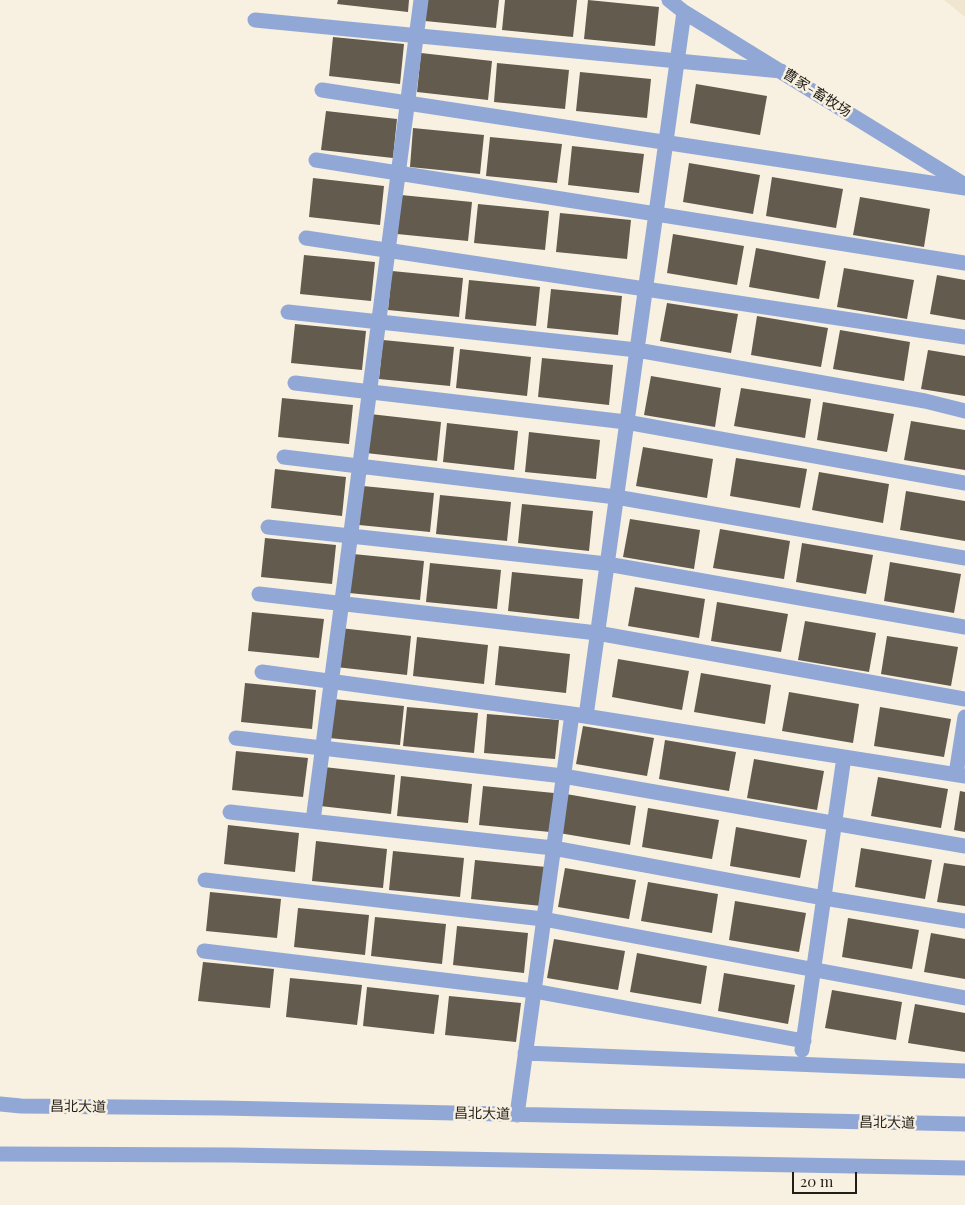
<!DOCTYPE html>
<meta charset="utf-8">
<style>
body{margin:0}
#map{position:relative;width:965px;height:1205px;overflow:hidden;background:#f8f0e0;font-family:"Playfair Display",serif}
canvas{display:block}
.scale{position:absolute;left:792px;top:1172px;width:65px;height:22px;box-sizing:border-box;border:2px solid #211e18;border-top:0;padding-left:6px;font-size:15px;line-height:18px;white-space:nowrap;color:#211e18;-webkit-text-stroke:4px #f8f0e0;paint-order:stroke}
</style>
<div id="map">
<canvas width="965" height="1205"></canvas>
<div class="scale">20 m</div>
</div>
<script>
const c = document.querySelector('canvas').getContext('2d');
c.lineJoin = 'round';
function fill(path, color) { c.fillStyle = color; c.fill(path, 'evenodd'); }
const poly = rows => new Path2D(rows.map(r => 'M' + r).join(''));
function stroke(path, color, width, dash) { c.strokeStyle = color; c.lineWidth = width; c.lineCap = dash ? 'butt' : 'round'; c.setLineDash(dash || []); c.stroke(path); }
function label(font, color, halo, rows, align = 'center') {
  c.font = font + ' "Playfair Display","Noto Sans SC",serif'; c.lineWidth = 5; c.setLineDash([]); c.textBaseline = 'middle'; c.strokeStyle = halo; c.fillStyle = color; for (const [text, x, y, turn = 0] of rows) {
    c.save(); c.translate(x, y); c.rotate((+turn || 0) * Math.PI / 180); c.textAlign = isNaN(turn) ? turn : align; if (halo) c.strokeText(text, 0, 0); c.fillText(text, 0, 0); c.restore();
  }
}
const built = poly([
 [944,0,965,0,965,17]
]);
const building = poly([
 [338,0,409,0,408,12,337,4],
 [427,0,499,0,496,28,425,21],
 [505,0,577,0,573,37,502,30],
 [588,0,659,7,655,46,584,39],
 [333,37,404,44,400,84,329,76],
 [421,53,492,61,488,100,417,92],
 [497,63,569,70,565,109,494,102],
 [580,72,651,79,647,118,576,111],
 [696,84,767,96,760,135,690,123],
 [326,111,397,119,393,158,321,150],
 [413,128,484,135,480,174,410,167],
 [490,137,562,144,557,183,486,176],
 [572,146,644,154,639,193,568,185],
 [689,163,760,175,753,214,683,202],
 [772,177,843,189,836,228,766,216],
 [313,178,384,186,380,225,309,217],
 [401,195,472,202,468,241,397,234],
 [860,197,930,209,924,247,853,235],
 [478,204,549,211,545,250,474,243],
 [560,213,631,220,627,259,556,252],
 [673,234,744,246,737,285,667,273],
 [756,248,826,261,819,299,749,287],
 [304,255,375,262,371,301,300,294],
 [844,268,914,280,907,319,837,307],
 [392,271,463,278,459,317,388,310],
 [937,275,965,280,965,320,930,314],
 [469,280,540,287,536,326,465,319],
 [551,289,622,296,618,335,547,328],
 [667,303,738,314,731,353,660,341],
 [757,316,828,328,821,367,751,355],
 [295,324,366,331,362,370,291,363],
 [840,330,910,342,904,381,833,369],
 [383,340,454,347,450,386,379,379],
 [460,349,531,357,527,396,456,388],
 [928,350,965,356,965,396,921,389],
 [542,358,613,365,609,405,538,397],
 [651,376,721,388,715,427,644,415],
 [741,388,811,399,805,438,734,426],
 [282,398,353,405,349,444,278,437],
 [823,402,894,414,887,452,817,440],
 [370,414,441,422,437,461,366,453],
 [911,421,965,430,965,470,904,460],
 [447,423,518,431,514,470,443,462],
 [529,432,600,440,596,479,525,472],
 [643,447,713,459,707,498,636,486],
 [736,458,807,469,800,508,730,496],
 [275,469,346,477,342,516,271,508],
 [819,472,889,484,883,523,812,510],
 [363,486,434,493,430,532,359,525],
 [906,491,965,501,965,541,900,530],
 [440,495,511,502,507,541,436,534],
 [522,504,593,511,589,551,518,543],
 [630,519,700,530,694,569,623,557],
 [720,529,790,541,784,579,713,568],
 [265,538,336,545,332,584,261,577],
 [802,543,873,555,866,594,796,582],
 [353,554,424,561,420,600,349,593],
 [890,562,961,574,954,613,884,601],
 [430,563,501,570,497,609,426,602],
 [512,572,583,579,579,619,508,611],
 [635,587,705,599,699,638,628,626],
 [717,602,788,614,781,652,711,641],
 [252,612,324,619,319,658,248,651],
 [805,621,876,633,869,672,798,660],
 [340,628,411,636,407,675,336,667],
 [887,636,958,647,951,686,881,674],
 [417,637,488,645,484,684,413,676],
 [499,646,570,654,566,693,495,685],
 [618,659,689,671,682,710,612,697],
 [701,673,771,685,765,724,694,712],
 [245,683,316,690,312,729,241,722],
 [789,692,859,704,853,743,782,731],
 [333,699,404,706,400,745,329,738],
 [407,707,478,713,474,753,403,746],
 [880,707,951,719,944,757,874,746],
 [487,714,559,720,555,759,484,753],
 [583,726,654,738,647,776,576,764],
 [665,740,736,752,729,791,659,779],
 [236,751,308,758,303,797,232,790],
 [754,759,824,771,817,810,747,798],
 [324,767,395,775,391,814,320,806],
 [401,776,472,784,468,823,397,816],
 [878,777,948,789,941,828,871,816],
 [483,786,554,793,550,832,479,825],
 [960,791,965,792,965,832,954,830],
 [566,794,636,806,630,845,559,833],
 [648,808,719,820,712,859,642,847],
 [228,825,299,833,295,872,224,864],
 [736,827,807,840,800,878,730,866],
 [316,841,387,849,383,888,312,881],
 [861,848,932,860,925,899,855,887],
 [393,851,464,858,460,897,389,890],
 [475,860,546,867,542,906,471,899],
 [944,863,965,866,965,906,937,902],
 [565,868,636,880,629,919,558,907],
 [648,882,718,894,712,933,641,921],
 [210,892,281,899,277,938,206,931],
 [735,901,806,913,799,952,729,940],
 [298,908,369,915,365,955,294,947],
 [375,917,446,924,442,964,371,956],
 [848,918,919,930,912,969,842,957],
 [457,926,528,933,524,973,453,965],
 [931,933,965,939,965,979,924,972],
 [554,939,625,951,618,990,547,978],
 [637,953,707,966,701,1004,630,992],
 [203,962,274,969,270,1008,198,1001],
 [724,973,795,985,788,1024,718,1011],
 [290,978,362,985,357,1025,286,1017],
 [367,987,439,995,434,1034,363,1026],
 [832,990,902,1002,896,1040,825,1028],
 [449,996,521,1003,516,1042,445,1035],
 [915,1004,965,1013,965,1052,908,1043]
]);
const minor = poly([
 [669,0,684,12,965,185],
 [255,20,781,71],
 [322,90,965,188],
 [316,160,965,263],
 [306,238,965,337],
 [288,312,637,350,925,401,965,411],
 [295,383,626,422,965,483],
 [284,457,616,497,965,558],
 [268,527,607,564,965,627],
 [259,594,597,633,965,699],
 [262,672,572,714,965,776],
 [586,716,684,12],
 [236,738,563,776,965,846],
 [956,774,965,717],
 [230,812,553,848,824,898,965,921],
 [313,821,421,0],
 [205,880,543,919,965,998],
 [204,951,534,991,804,1041],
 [802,1050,844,757],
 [525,1053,965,1071],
 [0,1104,21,1106,222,1108,965,1124],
 [517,1115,572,714],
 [0,1154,233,1155,965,1168]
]);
const streetNames = [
 ["曹家-畜牧场",817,93,32],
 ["昌北大道",78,1107,1],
 ["昌北大道",482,1114,1],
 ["昌北大道",887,1123,1]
];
fill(built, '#f0e5ce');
fill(building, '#625b4e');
stroke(minor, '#91a8d7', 15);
label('14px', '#211e18', '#f8f0e0', streetNames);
</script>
